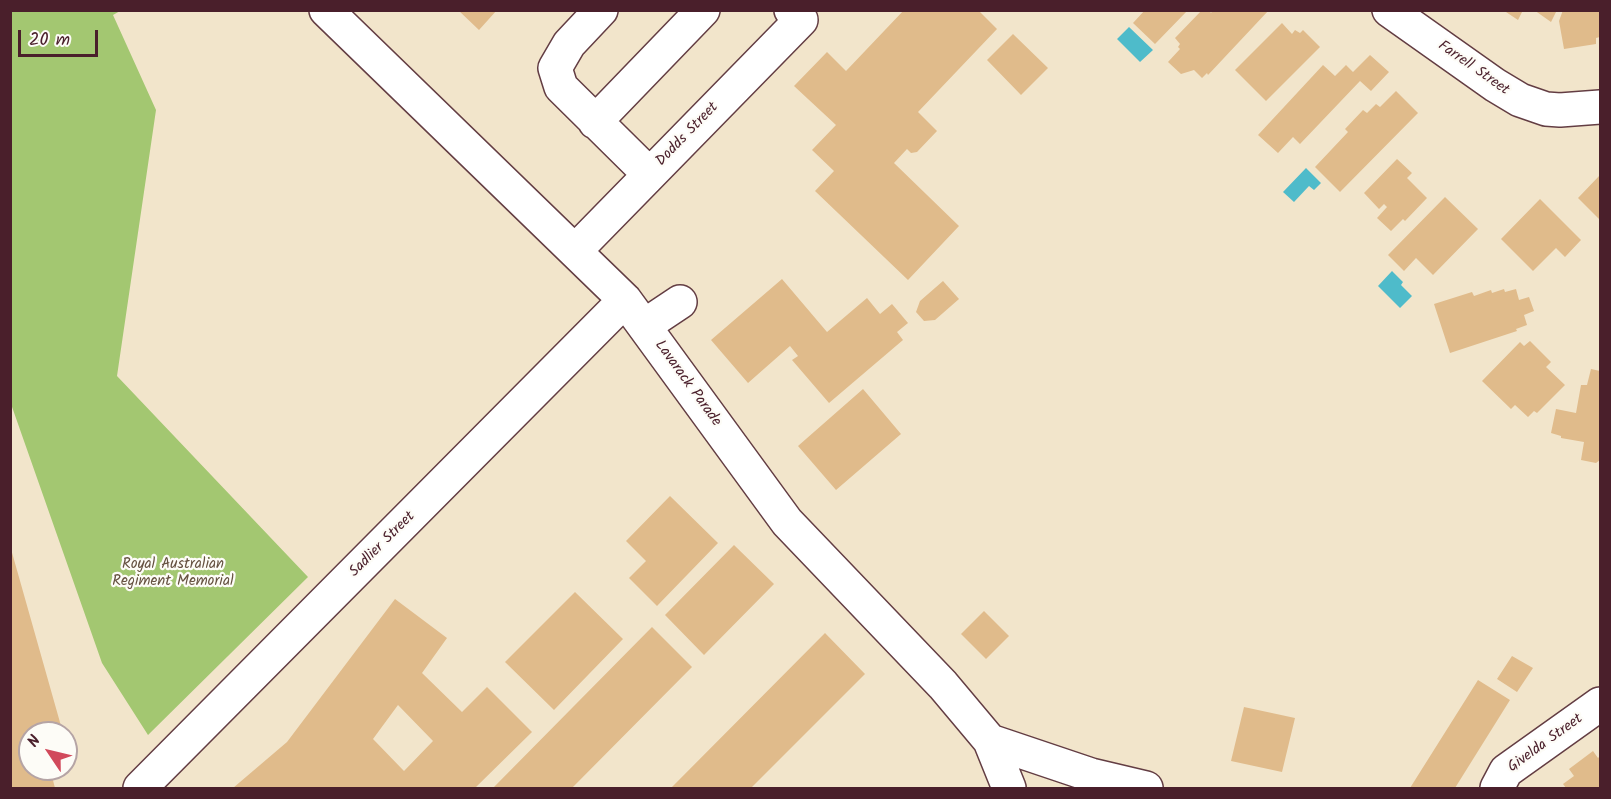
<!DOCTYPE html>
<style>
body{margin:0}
#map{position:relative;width:1611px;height:799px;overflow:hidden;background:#f2e5cb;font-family:Kalam,sans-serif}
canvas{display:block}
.frame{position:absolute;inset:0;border:12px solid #4a1f2b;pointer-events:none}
.north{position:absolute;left:18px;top:721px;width:60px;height:60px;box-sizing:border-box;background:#fdfcf7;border:2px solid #b5a4a5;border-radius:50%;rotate:305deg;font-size:16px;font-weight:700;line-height:24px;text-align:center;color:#4a1f2b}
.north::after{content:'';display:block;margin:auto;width:21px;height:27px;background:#d1495b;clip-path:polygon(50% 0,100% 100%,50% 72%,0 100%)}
.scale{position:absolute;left:18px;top:30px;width:80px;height:27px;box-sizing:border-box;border:3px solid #4a1f2b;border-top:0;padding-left:8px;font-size:18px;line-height:21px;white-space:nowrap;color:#4a1f2b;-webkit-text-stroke:4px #fdfcf7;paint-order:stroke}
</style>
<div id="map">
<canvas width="1611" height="799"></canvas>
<div class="frame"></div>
<div class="north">N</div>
<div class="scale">20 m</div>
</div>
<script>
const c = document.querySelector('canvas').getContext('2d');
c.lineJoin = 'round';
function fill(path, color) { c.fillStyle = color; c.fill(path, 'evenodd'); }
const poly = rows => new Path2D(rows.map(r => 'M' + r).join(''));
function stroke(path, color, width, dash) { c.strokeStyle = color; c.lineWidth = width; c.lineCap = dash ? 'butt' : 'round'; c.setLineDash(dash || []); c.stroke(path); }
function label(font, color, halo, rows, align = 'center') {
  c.font = font + ' Kalam,sans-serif'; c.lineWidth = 4.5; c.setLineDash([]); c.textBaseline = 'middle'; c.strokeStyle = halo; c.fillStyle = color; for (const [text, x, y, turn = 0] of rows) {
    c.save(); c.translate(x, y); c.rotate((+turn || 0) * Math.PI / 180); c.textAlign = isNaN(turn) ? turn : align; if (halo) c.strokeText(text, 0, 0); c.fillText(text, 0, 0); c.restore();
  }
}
const green = poly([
 [10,11,120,11,113,15,156,110,117,376,308,577,148,735,102,663,11,404]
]);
const water = poly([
 [1129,27,1153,50,1140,62,1117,39],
 [1306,168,1321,183,1314,190,1309,186,1294,202,1283,192],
 [1392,271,1403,282,1401,285,1412,296,1400,308,1378,286]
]);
const building = poly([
 [458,10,497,10,479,30],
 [904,10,978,10,997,29,918,112,937,131,917,152,911,153,907,149,894,163,959,226,908,280,815,191,834,171,812,150,836,125,794,86,827,52,846,71],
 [1145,10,1188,10,1155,44,1133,23],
 [1202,10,1209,10,1211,13,1213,10,1269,10,1208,75,1207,73,1202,78,1194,70,1181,74,1168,62,1180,49,1178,47,1180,44,1175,38],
 [1503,10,1523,10,1518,20],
 [1534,10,1557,10,1551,22],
 [1563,10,1600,10,1600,37,1596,38,1596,44,1564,49,1559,21],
 [1282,23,1292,34,1295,30,1300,33,1303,30,1320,47,1266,101,1235,70],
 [1013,34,1048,68,1021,95,987,60],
 [1370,55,1389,72,1371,91,1360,81,1300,144,1293,137,1278,153,1258,135,1323,65,1335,76,1346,65,1353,72],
 [1396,91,1418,113,1340,192,1315,167,1348,132,1345,129,1363,110,1367,113,1376,104,1380,107],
 [1397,159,1412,173,1407,178,1427,198,1405,221,1403,219,1391,231,1377,218,1387,207,1384,204,1379,209,1364,193],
 [1600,175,1600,220,1578,198],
 [1445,197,1478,229,1433,275,1416,258,1404,271,1388,255],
 [1540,199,1581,240,1565,257,1556,248,1533,271,1501,239],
 [782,279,827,332,867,298,880,314,892,304,908,323,897,332,903,340,829,403,792,360,798,356,790,346,748,383,711,340],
 [943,281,959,299,935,320,924,321,916,312,920,301],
 [1504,289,1505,292,1516,289,1519,300,1529,297,1534,311,1524,315,1527,325,1516,329,1517,331,1450,353,1434,304,1472,292,1474,296,1491,290,1492,293],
 [1530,341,1551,362,1546,367,1565,385,1537,413,1534,411,1528,417,1515,405,1511,409,1482,381,1520,342,1524,346],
 [1591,369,1600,371,1600,460,1596,463,1581,460,1584,442,1561,438,1561,436,1551,433,1556,409,1576,413,1581,385,1587,385],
 [863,389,901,434,836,490,798,446],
 [670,496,718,543,657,606,629,578,646,561,626,541],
 [734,545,774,584,704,655,665,615],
 [11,549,63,733,30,733,30,769,50,769,55,788,10,788],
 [575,592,623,639,554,710,505,662],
 [395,599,447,638,422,673,462,712,487,687,532,732,475,788,233,788,287,742],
 [398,705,433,741,404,771,373,739],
 [984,611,1009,636,986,659,961,634],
 [652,627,692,667,572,788,493,788],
 [825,633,865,674,751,788,671,788],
 [1512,656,1533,668,1517,692,1497,679],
 [1478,680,1510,700,1455,788,1410,788],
 [1244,707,1295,718,1282,772,1231,761],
 [66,747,72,764,66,766],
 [1593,751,1598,758,1600,756,1600,788,1566,788,1563,784,1574,776,1569,769]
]);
const minor = poly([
 [326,10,625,300,787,522,943,685,990,741,1009,788],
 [601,10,569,44,555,68,561,87,649,174],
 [1389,10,1495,85,1520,100,1546,109,1560,110,1600,107],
 [595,122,703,10],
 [575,251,801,20,791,10],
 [644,326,680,302],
 [990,741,1091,775,1146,788],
 [140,788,625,300],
 [1497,788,1506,771,1600,704]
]);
const streetNames = [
 ["Farrell Street",1473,69,35],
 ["Dodds Street",688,135,-46],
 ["Lavarack Parade",687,384,54],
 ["Sadlier Street",383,545,-45],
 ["Givelda Street",1546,744,-36]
];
const parkNames = [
 ["Royal Australian",173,565],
 ["Regiment Memorial",173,582]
];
fill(green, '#a3c771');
fill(water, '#4ebbca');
fill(building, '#e0bb8b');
stroke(minor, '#633d43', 36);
stroke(minor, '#fff', 33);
label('15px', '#4a1f2b', '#fdfcf7', streetNames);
label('15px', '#655140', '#fdfcf7', parkNames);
</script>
